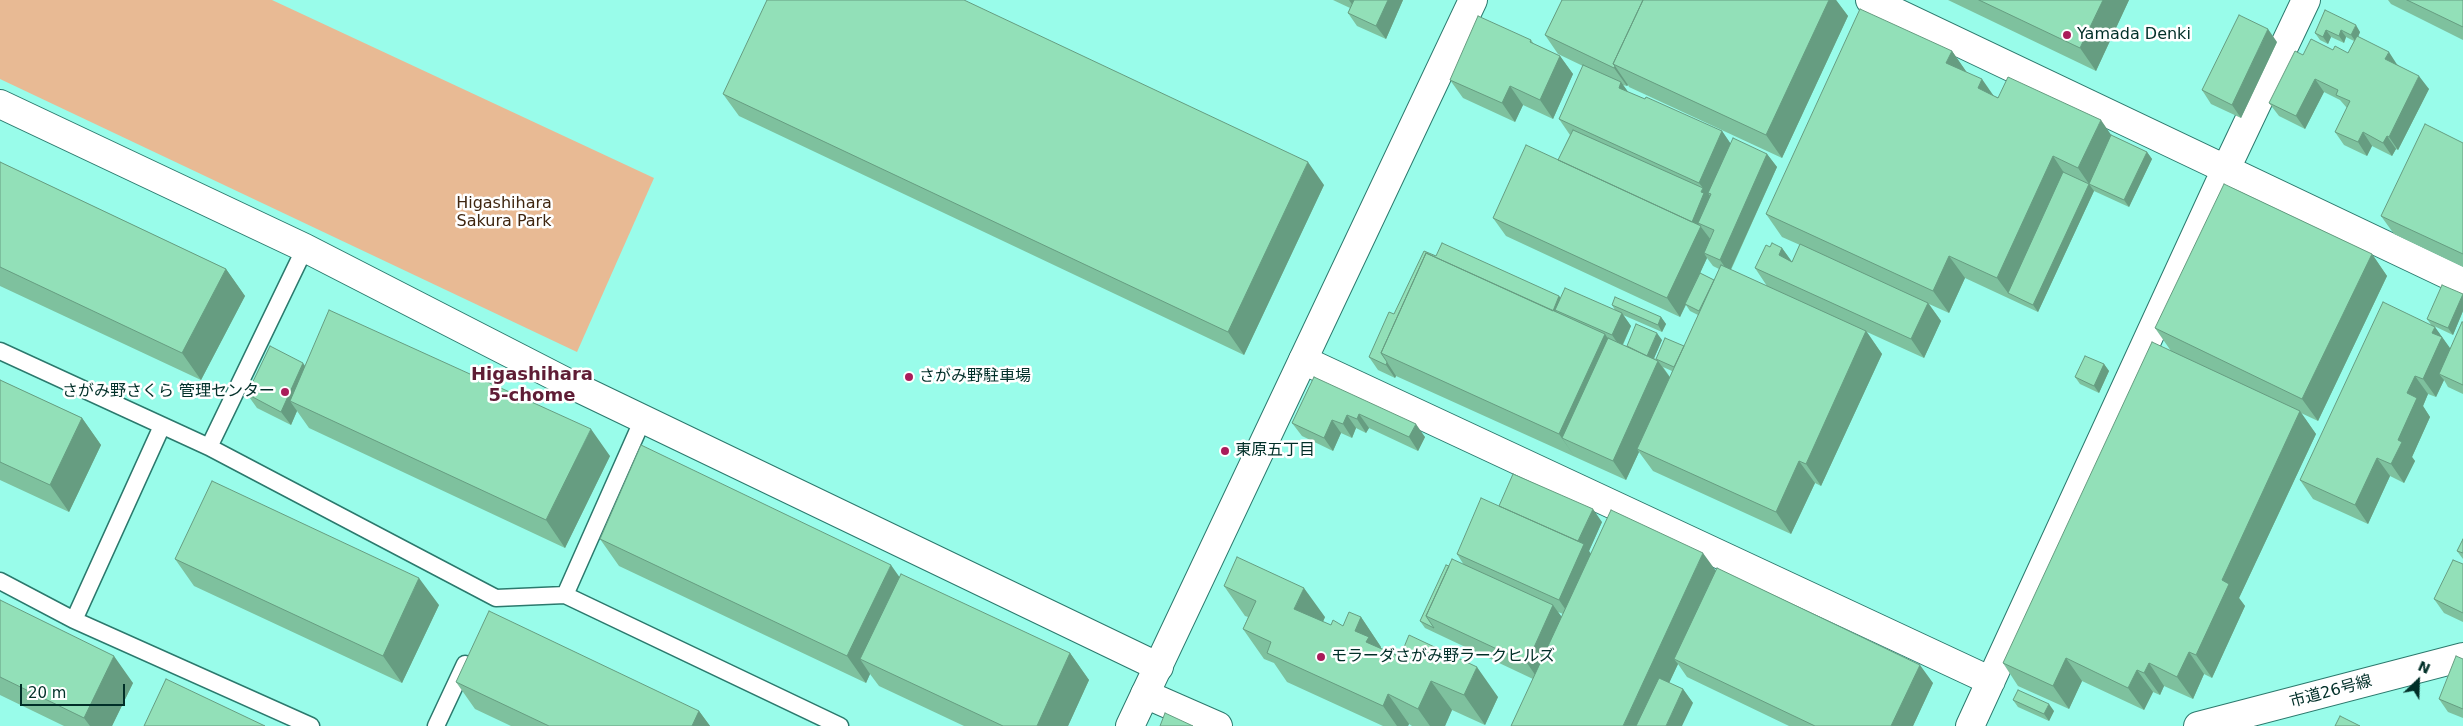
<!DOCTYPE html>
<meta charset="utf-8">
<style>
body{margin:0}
#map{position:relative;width:2463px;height:726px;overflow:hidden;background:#99fcea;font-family:"DejaVu Sans",sans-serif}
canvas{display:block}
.north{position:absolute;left:2393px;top:656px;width:50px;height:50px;-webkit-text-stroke:4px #fff;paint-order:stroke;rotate:24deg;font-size:14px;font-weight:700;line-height:20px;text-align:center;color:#012f28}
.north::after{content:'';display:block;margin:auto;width:18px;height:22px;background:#012f28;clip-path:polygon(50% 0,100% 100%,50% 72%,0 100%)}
.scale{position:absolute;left:20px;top:684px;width:105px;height:22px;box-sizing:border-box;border:2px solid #012f28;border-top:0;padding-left:6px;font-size:15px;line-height:18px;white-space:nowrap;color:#012f28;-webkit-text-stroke:4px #fff;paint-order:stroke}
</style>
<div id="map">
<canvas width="2463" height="726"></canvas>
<div class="north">N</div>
<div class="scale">20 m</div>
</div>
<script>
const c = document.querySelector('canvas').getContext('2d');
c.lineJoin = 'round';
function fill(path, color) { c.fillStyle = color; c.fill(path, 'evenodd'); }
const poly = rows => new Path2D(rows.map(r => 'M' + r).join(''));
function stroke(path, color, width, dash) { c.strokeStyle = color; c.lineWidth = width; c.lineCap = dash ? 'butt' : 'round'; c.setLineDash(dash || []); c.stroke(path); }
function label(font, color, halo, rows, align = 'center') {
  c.font = font + ' "DejaVu Sans","Noto Sans JP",sans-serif'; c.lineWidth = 5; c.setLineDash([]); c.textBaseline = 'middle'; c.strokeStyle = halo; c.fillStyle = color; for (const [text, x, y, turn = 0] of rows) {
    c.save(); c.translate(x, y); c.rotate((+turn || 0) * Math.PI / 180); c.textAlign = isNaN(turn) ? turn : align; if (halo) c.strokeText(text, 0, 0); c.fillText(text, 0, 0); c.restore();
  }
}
const green = poly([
 [0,0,272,0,654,178,577,352,0,79]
]);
const lane = poly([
 [0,351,209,447,496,598,565,595,840,726],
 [209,447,305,248],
 [0,581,74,620,311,726],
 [565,595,643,419],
 [74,620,162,426],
 [436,726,465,664]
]);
const street = poly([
 [1870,0,2463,282],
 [0,104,305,248,570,384,1159,667],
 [1303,360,1991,681],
 [1145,694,1218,726],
 [1970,726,2225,171,2306,0]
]);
const secondary = poly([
 [1130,726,1473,0],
 [2198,726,2463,657]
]);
const wall = poly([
 [1333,0,1403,0,1386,39,1357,26,1348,13,1350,8],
 [1562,0,1836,0,1848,16,1782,158,1629,87,1628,85,1627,86,1623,85,1628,92,1722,131,1730,143,1767,154,1777,167,1731,270,1767,286,1755,268,1770,247,1782,248,1792,262,1800,245,1782,237,1766,214,1952,51,1967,73,1994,96,2111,135,2147,152,2152,159,2129,207,2094,191,2038,312,1965,278,1949,313,1929,304,1941,321,1924,358,1867,332,1882,354,1821,486,1815,483,1791,534,1653,471,1639,452,1626,480,1396,376,1395,378,1378,370,1369,357,1394,314,1436,256,1559,296,1561,298,1615,310,1612,305,1661,317,1666,324,1662,332,1623,315,1631,326,1623,345,1627,346,1662,340,1654,358,1656,359,1684,346,1698,315,1690,311,1686,305,1680,317,1506,236,1493,218,1558,160,1570,135,1559,119,1583,66,1558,54,1545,35],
 [1707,258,1713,266,1719,269,1714,280,1700,273],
 [1663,367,1672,371,1670,377],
 [1948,0,2129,0,2096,71],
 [2388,0,2463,0,2463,40,2391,4],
 [2325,10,2360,32,2358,37,2398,65,2429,89,2398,150,2396,149,2392,156,2372,146,2367,156,2344,145,2335,132,2347,108,2340,100,2324,92,2305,129,2279,116,2269,103,2303,55,2333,50,2348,53,2354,41,2346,37,2344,43,2331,37,2328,44,2320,40,2315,33],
 [1531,40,1534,44,1560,56,1573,74,1553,119,1523,105,1515,122,1463,98,1450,80],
 [2277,42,2241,118,2211,104,2202,90],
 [723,94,1324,185,1244,355,739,116],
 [2463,143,2463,267,2394,234,2381,216],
 [0,162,226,269,245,296,201,380,0,286],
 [2372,254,2387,276,2318,421,2301,413,2316,434,2239,598,2245,606,2212,678,2204,674,2193,699,2164,686,2160,695,2153,692,2144,710,2082,681,2069,709,2018,686,2003,663,2171,351,2155,328],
 [2463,294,2463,311,2453,335,2434,326,2450,349,2463,322,2463,394,2448,387,2444,380,2436,397,2428,394,2423,406,2430,417,2412,457,2415,461,2404,483,2390,476,2368,524,2313,499,2300,480,2432,326,2427,319],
 [2104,364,2109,371,2099,393,2080,384,2075,377],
 [305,366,610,456,565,548,309,428,297,411,291,425,257,408,247,394],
 [1314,377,1425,437,1418,451,1369,428,1366,433,1356,428,1352,438,1341,433,1333,451,1302,436,1292,423],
 [0,380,82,418,101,445,69,512,0,480],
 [1500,506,1602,522,1589,551,1591,554,1716,571,1933,683,1913,726,1789,726,1687,677,1678,664,1669,683,1683,689,1693,703,1533,679,1425,628,1420,621,1449,566,1464,565,1457,554],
 [1558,612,1563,614,1562,617],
 [600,539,900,577,1070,653,1089,680,1068,726,964,726,879,686,870,674,866,683,619,566],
 [2463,539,2463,559,2457,551],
 [175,559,439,605,402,683,194,586],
 [2463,564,2463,622,2444,613,2434,599],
 [1224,586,1325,617,1323,622,1331,625,1343,626,1361,617,1381,647,1381,648,1498,697,1485,725,1452,710,1445,726,1412,726,1409,724,1408,726,1383,726,1287,682,1274,663,1264,659,1243,629,1248,617,1245,616],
 [0,600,133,683,112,726,64,726,0,695],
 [2463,659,2463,718,2448,712,2439,699],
 [456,682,699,711,710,726,511,726,475,709],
 [2013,700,2054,711,2049,721,2018,707]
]);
const shadedWall = poly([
 [1349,0,1361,0,1356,10],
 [1388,0,1403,0,1386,39,1376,26],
 [1829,0,1836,0,1848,16,1782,158,1766,135],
 [2103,0,2129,0,2096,71,2080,48],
 [2356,25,2360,32,2356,42,2351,35],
 [2268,29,2277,42,2241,118,2232,105],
 [2326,30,2331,37,2328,44,2323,37],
 [2341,30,2346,37,2344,43,2339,36],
 [1952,51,1968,74,1946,63],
 [2389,52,2398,66,2385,59],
 [1560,56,1573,74,1553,119,1540,100],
 [1615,66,1628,85,1627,86,1614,68],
 [2419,76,2429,89,2398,150,2389,137],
 [1982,79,1998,102,1978,88],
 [2315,79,2324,92,2305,129,2296,116],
 [1621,82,1634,100,1619,88],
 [1510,86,1523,105,1515,122,1502,103],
 [2101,120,2116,142,2089,184,2078,168],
 [1722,131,1735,150,1711,194,1708,193,1713,200,1698,223,1714,244,1704,253,1707,258,1680,317,1667,298,1703,188,1699,183],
 [2363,132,2372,146,2367,156,2358,142],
 [2387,136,2396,149,2392,156,2383,143],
 [2147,152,2152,159,2129,207,2124,200],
 [1767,154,1777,167,1729,273,1720,260],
 [2053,156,2068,179,2008,293,1997,278],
 [1308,162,1324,185,1244,355,1228,332],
 [2089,184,2094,191,2038,312,2033,305],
 [1782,248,1795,266,1779,255],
 [2372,254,2387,276,2318,421,2302,399],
 [1949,256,1965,278,1949,313,1933,291],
 [226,269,245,296,201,380,182,353],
 [2463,294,2463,311,2453,335,2448,328],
 [1559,296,1569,310,1555,310,1564,321,1551,316],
 [1928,303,1941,321,1924,358,1911,339],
 [1622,313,1631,326,1621,348,1612,335],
 [1661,317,1666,324,1662,332,1658,325],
 [2435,327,2455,355,2439,374,2444,380,2436,397,2423,379,2432,333],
 [1866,331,1882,354,1821,486,1806,464],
 [1657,333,1662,340,1652,363,1647,356],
 [1605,334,1620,357,1562,438,1575,457,1559,434],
 [1658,361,1671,379,1637,449,1639,452,1626,480,1613,461],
 [1387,362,1396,376,1395,378,1386,365],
 [303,363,312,376,290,401,297,411,291,425,281,412],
 [2104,364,2109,371,2099,393,2094,386],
 [2415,376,2428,394,2423,406,2430,417,2412,457,2415,461,2404,483,2391,464,2407,393],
 [2300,411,2316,434,2239,598,2245,606,2212,678,2196,655,2222,580],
 [1359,414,1369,428,1366,433,1357,419],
 [1347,415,1356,428,1352,438,1343,424],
 [82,418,101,445,69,512,50,485],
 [1332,420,1341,433,1333,451,1324,438],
 [1416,424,1425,437,1418,451,1409,437],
 [591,429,610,456,565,548,546,520],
 [2377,458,2390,476,2368,524,2355,505],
 [1799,461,1815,483,1791,534,1776,512],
 [1593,509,1602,522,1589,551,1597,563,1572,619,1559,600,1578,541],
 [1703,553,1719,575,1674,659,1678,664,1649,726,1623,726],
 [891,565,910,592,860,659,870,674,866,683,847,656],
 [419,578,439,605,402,683,383,656],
 [1304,588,1325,617,1315,639,1294,609],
 [1553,605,1566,623,1540,682,1527,663],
 [1361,617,1381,647,1379,652,1389,667,1355,631],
 [2189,652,2204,674,2193,699,2177,677],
 [1070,653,1089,680,1068,726,1037,726],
 [114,656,133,683,112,726,90,726,84,718],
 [2066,658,2082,681,2069,709,2053,686],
 [2149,663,2164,686,2160,695,2144,673],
 [1920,665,1933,683,1913,726,1891,726],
 [1477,667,1498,697,1485,725,1464,695],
 [2137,670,2153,692,2144,710,2128,688],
 [1431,681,1452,710,1445,726,1430,726,1418,709],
 [1683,689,1693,703,1682,726,1666,726],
 [1388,694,1409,724,1408,726,1397,726,1383,706],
 [2049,704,2054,711,2049,721,2044,714],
 [699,711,710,726,692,726]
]);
const building = poly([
 [767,0,964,0,1308,162,1228,332,723,94,767,0],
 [1354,0,1388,0,1376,26,1348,13,1354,0],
 [1562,0,1643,0,1613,64,1615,66,1614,68,1545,35,1562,0],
 [1643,0,1829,0,1766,135,1613,64,1643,0],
 [1979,0,2103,0,2080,48,1979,0],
 [2407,0,2463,0,2463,27,2407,0],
 [1860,9,1952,51,1946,63,1982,79,1978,88,1998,98,2008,77,2101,120,2078,168,2053,156,1997,278,1949,256,1933,291,1766,214,1860,9],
 [2325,10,2356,25,2351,35,2341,30,2339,36,2326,30,2323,37,2315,33,2325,10],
 [2239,15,2268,29,2232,105,2202,90,2239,15],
 [1478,16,1531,40,1530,42,1560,56,1540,100,1510,86,1502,103,1450,80,1478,16],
 [2357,36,2389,52,2385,59,2419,76,2389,137,2387,136,2383,143,2363,132,2358,142,2335,132,2350,101,2336,95,2338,90,2315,79,2296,116,2269,103,2295,51,2303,55,2311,39,2333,50,2335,46,2348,53,2357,36],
 [1583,65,1621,82,1619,88,1645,99,1646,97,1722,131,1699,183,1559,119,1583,65],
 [2425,124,2463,143,2463,254,2381,216,2425,124],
 [1573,130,1703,188,1701,192,1704,193,1692,222,1558,160,1573,130],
 [2111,135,2147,152,2124,200,2089,184,2111,135],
 [1733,138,1767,154,1720,260,1704,253,1714,230,1698,223,1711,194,1708,193,1733,138],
 [1526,145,1701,226,1667,298,1493,218,1526,145],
 [0,162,226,269,182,353,0,267,0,162],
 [2063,172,2089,184,2033,305,2008,293,2063,172],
 [2224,184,2372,254,2302,399,2155,328,2224,184],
 [1442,243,1559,296,1553,311,1426,253,1381,353,1387,362,1386,365,1369,357,1389,312,1394,314,1424,251,1436,256,1442,243],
 [1772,243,1782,248,1779,255,1792,262,1800,244,1928,303,1911,339,1755,268,1766,245,1770,247,1772,243],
 [1426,253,1605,334,1559,434,1381,353,1426,253],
 [1721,265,1866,331,1806,464,1799,461,1776,512,1637,449,1721,265],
 [1700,273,1714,280,1699,311,1685,304,1700,273],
 [2442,285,2463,294,2448,328,2427,319,2442,285],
 [1565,288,1622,313,1612,335,1555,310,1565,288],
 [1615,297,1661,317,1658,325,1612,305,1615,297],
 [2383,302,2435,327,2432,333,2442,337,2423,379,2415,376,2407,393,2417,398,2398,440,2402,442,2391,464,2377,458,2355,505,2300,480,2383,302],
 [329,310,591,429,546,520,290,401,329,310],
 [2462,322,2463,322,2463,385,2439,374,2462,322],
 [1636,324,1657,333,1647,356,1627,346,1636,324],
 [1608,338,1658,361,1613,461,1562,438,1608,338],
 [1665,338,1684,346,1674,367,1656,359,1665,338],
 [2152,342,2300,411,2222,580,2229,584,2196,655,2189,652,2177,677,2149,663,2144,673,2137,670,2128,688,2066,658,2053,686,2003,663,2152,342],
 [270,346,303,363,281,412,247,394,270,346],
 [2085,356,2104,364,2094,386,2075,377,2085,356],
 [1314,377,1416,424,1409,437,1359,414,1357,419,1347,415,1343,424,1332,420,1324,438,1292,423,1314,377],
 [0,380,82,418,50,485,0,462,0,380],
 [641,445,891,565,847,656,600,539,641,445],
 [1513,474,1593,509,1578,541,1499,506,1513,474],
 [212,481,419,578,383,656,175,559,212,481],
 [1481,498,1584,544,1559,600,1457,554,1481,498],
 [1611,510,1703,553,1623,726,1511,726,1611,510],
 [2463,539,2463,553,2457,551,2463,539],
 [1237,557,1304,588,1294,609,1331,625,1333,620,1343,626,1349,612,1361,617,1355,631,1369,637,1366,642,1400,657,1409,635,1477,667,1464,695,1431,681,1418,709,1388,694,1383,706,1267,653,1271,642,1243,629,1256,601,1224,586,1237,557],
 [1452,559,1553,605,1527,663,1426,616,1452,559],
 [2453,560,2463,564,2463,613,2434,599,2453,560],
 [1446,565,1449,566,1426,616,1434,628,1420,621,1446,565],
 [1717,568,1920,665,1891,726,1815,726,1674,659,1717,568],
 [901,574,1070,653,1037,726,1003,726,860,659,901,574],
 [0,600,114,656,84,718,0,677,0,600],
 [489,611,699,711,692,726,549,726,456,682,489,611],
 [2456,656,2463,659,2463,709,2439,699,2456,656],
 [1659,678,1683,689,1666,726,1636,726,1659,678],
 [166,679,265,726,144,726,166,679],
 [2018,690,2049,704,2044,714,2013,700,2018,690],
 [1165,713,1193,726,1160,726,1165,713],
 [2340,716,2360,726,2335,726,2340,716]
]);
const markers = [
 [2067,35,5,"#aa1c5a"],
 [909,377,5,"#aa1c5a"],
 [285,392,5,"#aa1c5a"],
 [1225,451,5,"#aa1c5a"],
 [1321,657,5,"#aa1c5a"]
];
const poiNames = [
 ["Yamada Denki",2077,35],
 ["さがみ野駐車場",919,377],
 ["さがみ野さくら 管理センター",275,392,"right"],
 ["東原五丁目",1235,451],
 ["モラーダさがみ野ラークヒルズ",1331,657]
];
const parkNames = [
 ["Higashihara",504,204],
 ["Sakura Park",504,222]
];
const streetNames = [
 ["市道26号線",2331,692,-15]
];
const neighbourhoodNames = [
 ["Higashihara",532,375],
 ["5-chome",532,396]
];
fill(green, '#e8ba94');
stroke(lane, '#2b796d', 19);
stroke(street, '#2b796d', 30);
stroke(secondary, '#2b796d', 30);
stroke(lane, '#fff', 16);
stroke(street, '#fff', 28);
stroke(secondary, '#fff', 28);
fill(wall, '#7ec19e');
fill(shadedWall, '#669d81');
fill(building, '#92e0b8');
stroke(building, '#669d81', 1);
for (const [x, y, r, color] of markers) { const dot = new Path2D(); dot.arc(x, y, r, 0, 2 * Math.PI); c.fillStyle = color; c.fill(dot); stroke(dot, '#fff', 2); }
label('16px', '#012f28', '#fff', poiNames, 'left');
label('16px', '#3f2610', '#fff', parkNames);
label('16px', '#012f28', '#fff', streetNames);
label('bold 18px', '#5f1c35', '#fff', neighbourhoodNames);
</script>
